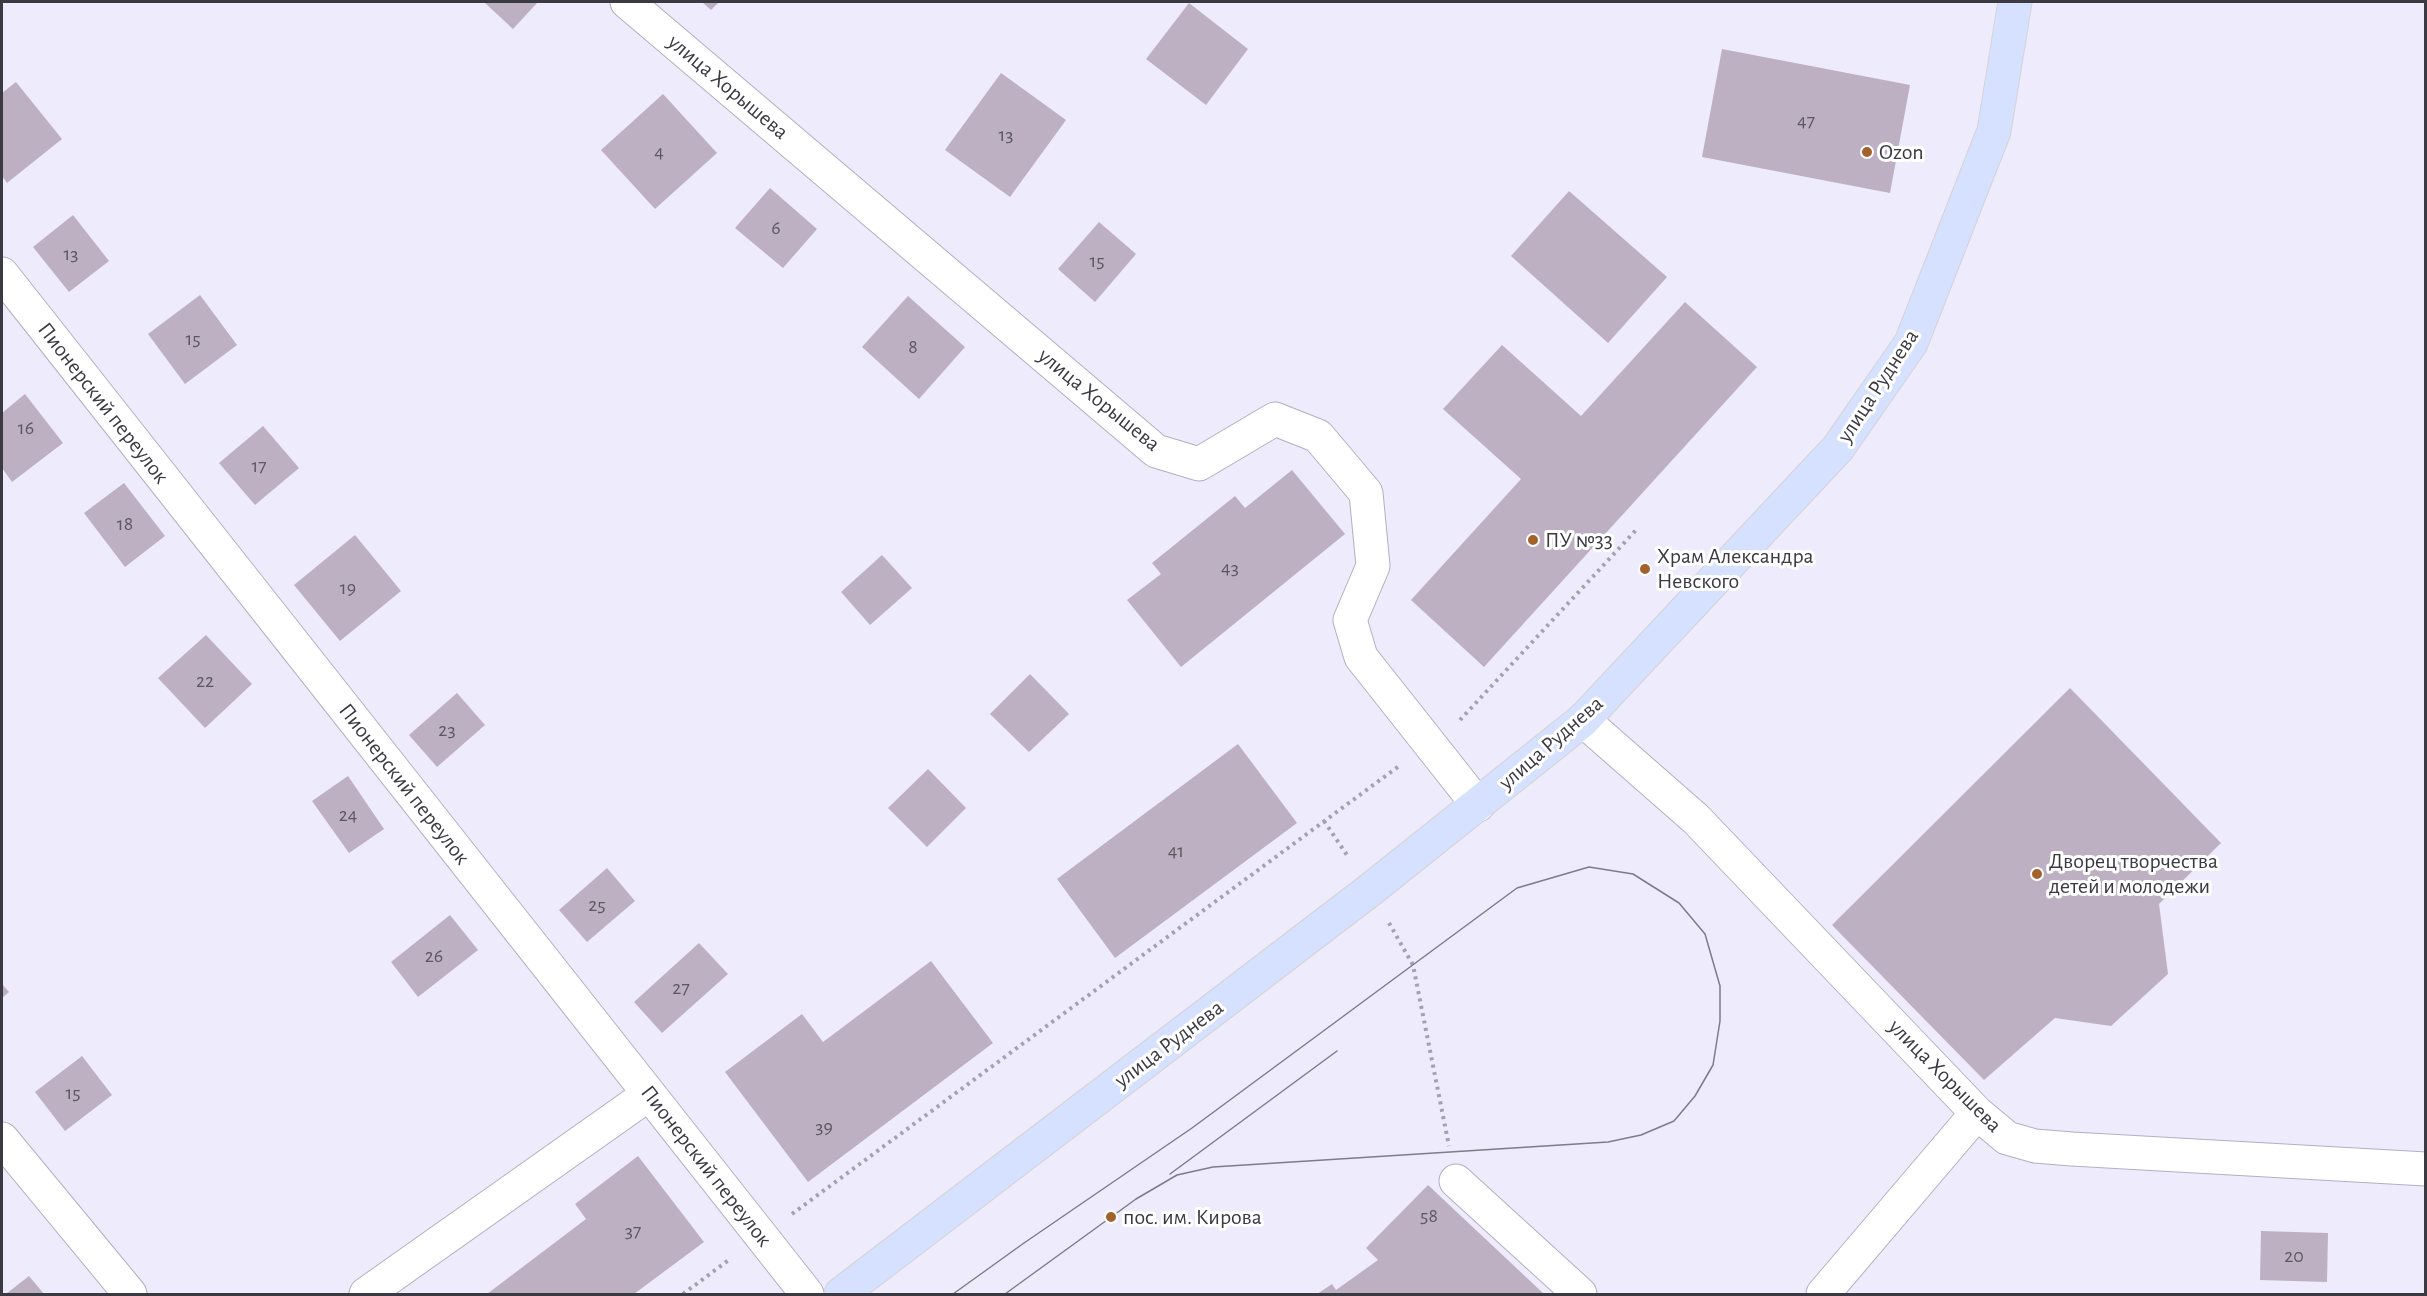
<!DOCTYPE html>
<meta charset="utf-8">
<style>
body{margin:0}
#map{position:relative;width:2427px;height:1296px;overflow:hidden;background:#eeebfc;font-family:"Alegreya Sans",sans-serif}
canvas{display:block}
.frame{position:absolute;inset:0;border:3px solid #3b3a42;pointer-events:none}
</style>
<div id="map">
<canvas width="2427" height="1296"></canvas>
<div class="frame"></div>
</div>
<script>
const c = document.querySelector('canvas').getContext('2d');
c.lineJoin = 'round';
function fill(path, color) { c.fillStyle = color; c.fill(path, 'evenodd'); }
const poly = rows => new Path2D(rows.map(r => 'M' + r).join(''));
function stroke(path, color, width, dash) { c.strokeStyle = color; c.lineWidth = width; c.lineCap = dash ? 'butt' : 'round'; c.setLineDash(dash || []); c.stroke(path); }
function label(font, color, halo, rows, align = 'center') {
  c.font = font + ' "Alegreya Sans",sans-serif'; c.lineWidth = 6; c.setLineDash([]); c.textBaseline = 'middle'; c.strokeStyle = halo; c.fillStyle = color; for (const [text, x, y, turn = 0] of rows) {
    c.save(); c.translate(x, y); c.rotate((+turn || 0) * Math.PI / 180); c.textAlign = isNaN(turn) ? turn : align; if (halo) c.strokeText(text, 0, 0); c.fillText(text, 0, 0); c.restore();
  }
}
const building = poly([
 [484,2,538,2,513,29],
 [702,2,719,2,711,10],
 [1189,3,1248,49,1206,105,1146,59],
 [1722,49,1910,85,1890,193,1702,157],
 [1001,73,1066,120,1010,197,945,150],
 [16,82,62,139,7,183,2,176,2,93],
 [663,94,717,153,655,209,601,150],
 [770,188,817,229,783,268,735,228],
 [1569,191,1667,277,1608,343,1511,256],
 [73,215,109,261,69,292,33,247],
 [1099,222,1136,254,1095,302,1058,269],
 [200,295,237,345,185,384,148,334],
 [908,296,965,347,919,399,862,347],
 [1685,302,1757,367,1484,667,1411,600,1521,479,1443,409,1502,345,1581,416],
 [25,394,63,443,12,482,2,468,2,413],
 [263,426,299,468,255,505,219,463],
 [1292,470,1345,534,1181,667,1127,600,1161,574,1152,563,1235,496,1245,508],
 [124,483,165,536,125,567,84,513],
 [355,535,401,591,340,641,294,585],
 [882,555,912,588,870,625,841,592],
 [206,635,252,684,205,728,158,678],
 [1030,674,1069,714,1029,752,990,714],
 [2070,688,2221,843,2159,904,2168,974,2111,1026,2055,1018,1984,1080,1832,925],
 [457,693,485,725,437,767,409,735],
 [1238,744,1297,823,1115,958,1057,879],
 [928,769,966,808,927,847,888,808],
 [348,776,384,829,349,853,312,801],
 [607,868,635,901,587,942,559,910],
 [450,915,478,950,418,997,391,962],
 [699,943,728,974,662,1033,634,1002],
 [931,961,993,1043,808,1182,725,1072,802,1014,823,1042],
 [2,984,9,992,2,998],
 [82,1056,112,1095,65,1131,35,1092],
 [638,1156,704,1242,634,1294,487,1294,586,1219,575,1204],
 [1428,1185,1544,1294,1317,1294,1332,1284,1336,1290,1378,1260,1366,1248],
 [2261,1231,2328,1233,2327,1282,2260,1280],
 [29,1276,44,1294,6,1294]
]);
const path = poly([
 [1460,720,1637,529],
 [1324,821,1349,858],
 [1389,923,1413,965,1449,1146],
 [792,1214,1399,766],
 [683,1294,730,1259]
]);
const minor = poly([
 [627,2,1156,451,1199,464,1275,419,1318,436,1366,493,1373,566,1350,620,1361,657,1478,805],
 [2,274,807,1294],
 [1583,720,1696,819,1977,1113,2007,1138,2035,1146,2072,1149,2426,1169],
 [2,1139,130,1294],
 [1456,1181,1580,1294],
 [366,1294,649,1094],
 [1823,1294,1977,1113]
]);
const major = poly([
 [841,1294,1370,890,1583,720,1838,448,1911,343,1994,131,2015,2]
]);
const tram = poly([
 [1170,1174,1337,1051],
 [953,1294,1024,1243,1192,1128,1517,888,1589,867,1633,874,1679,903,1705,934,1720,986,1720,1021,1713,1065,1695,1096,1674,1121,1641,1135,1608,1142,1213,1167,1177,1175,1136,1199,1005,1294]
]);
const markers = [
 [1867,152,6,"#a3622c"],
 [1533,540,6,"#a3622c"],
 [1645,569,6,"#a3622c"],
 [2037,874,6,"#a3622c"],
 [1111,1217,6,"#a3622c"]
];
const numberNames = [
 ["47",1806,121],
 ["13",1006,135],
 ["4",659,152],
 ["6",776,228],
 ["13",71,254],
 ["15",1097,261],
 ["15",193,339],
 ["8",913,347],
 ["16",26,428],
 ["17",259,466],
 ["18",125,524],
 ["43",1230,568],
 ["19",348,588],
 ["22",205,681],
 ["23",447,730],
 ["24",348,815],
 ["41",1176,851],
 ["25",597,905],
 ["26",434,956],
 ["27",681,988],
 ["15",73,1093],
 ["39",824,1127],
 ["58",1429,1216],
 ["37",633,1231],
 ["20",2294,1256]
];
const streetNames = [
 ["улица Хорышева",728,87,40],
 ["улица Руднева",1878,386,-57],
 ["улица Хорышева",1099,400,39],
 ["Пионерский переулок",103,403,52],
 ["улица Руднева",1551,743,-41],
 ["Пионерский переулок",404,784,52],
 ["улица Руднева",1169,1044,-37],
 ["улица Хорышева",1945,1076,45],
 ["Пионерский переулок",706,1166,52]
];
const poiNames = [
 ["Ozon",1879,152],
 ["ПУ №33",1545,540],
 ["Храм Александра",1657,556],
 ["Невского",1657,581],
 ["Дворец творчества",2049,861],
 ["детей и молодежи",2049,886],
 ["пос. им. Кирова",1123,1217]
];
fill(building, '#bdb0c2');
stroke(minor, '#b2afc3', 35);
stroke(major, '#d4d4d5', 35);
stroke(path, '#a4a1af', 4, [3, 4.5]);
stroke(minor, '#fff', 33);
stroke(major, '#d5e1fe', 33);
stroke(tram, '#7e7c87', 1.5);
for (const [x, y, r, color] of markers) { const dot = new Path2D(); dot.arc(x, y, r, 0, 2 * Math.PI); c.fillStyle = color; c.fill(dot); stroke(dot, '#fff', 2); }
label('20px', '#5c5862', null, numberNames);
label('22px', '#3b3a42', '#fff', streetNames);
label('22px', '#3b3a42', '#fff', poiNames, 'left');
</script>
